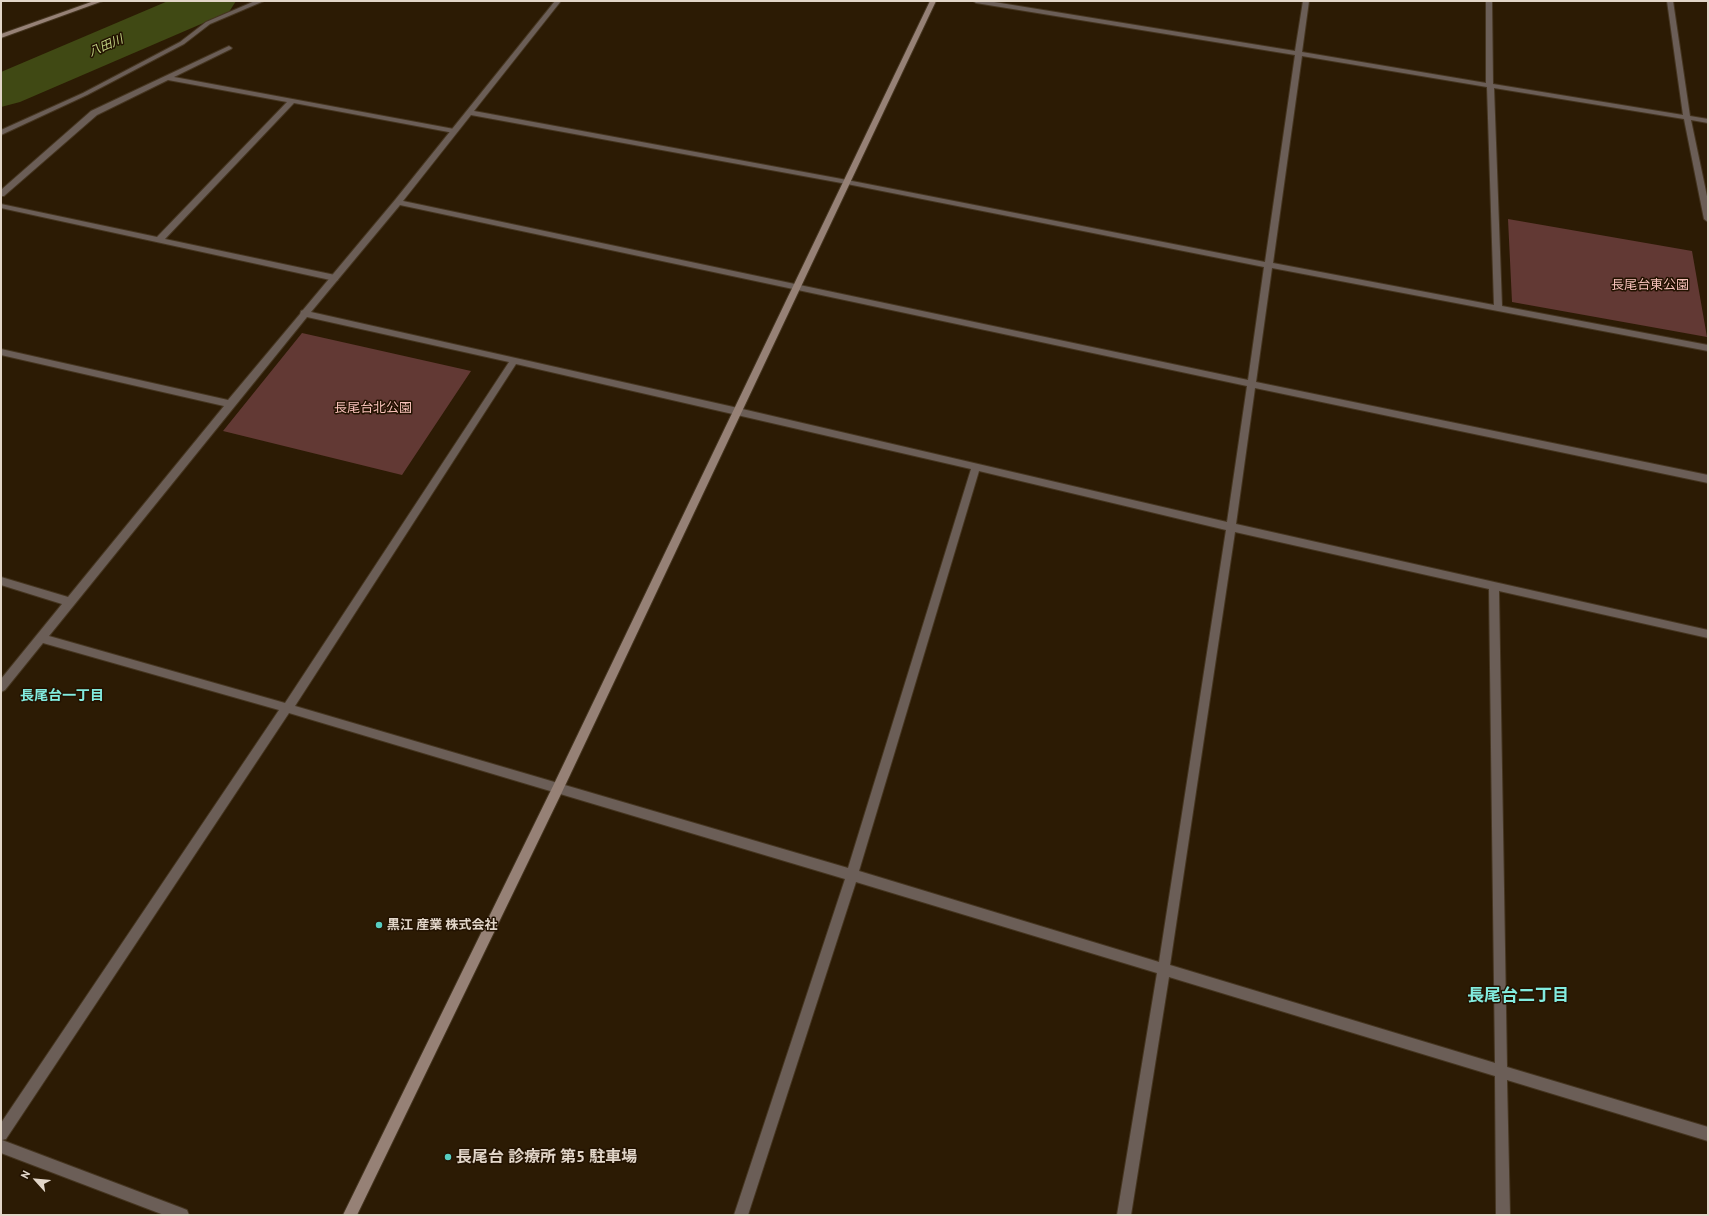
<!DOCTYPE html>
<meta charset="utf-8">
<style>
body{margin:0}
#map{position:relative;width:1709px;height:1216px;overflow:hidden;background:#2c1b04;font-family:"PT Sans",sans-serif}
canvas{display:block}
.frame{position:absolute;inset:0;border:2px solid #e2d6c9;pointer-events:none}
.north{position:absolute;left:16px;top:1160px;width:40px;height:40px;-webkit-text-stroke:3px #221200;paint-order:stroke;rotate:297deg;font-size:11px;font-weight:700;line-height:16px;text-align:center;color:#e2d6c9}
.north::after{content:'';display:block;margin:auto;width:14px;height:18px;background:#e2d6c9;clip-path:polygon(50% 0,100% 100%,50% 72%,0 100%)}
</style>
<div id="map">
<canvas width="1709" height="1216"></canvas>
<div class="frame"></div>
<div class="north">N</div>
</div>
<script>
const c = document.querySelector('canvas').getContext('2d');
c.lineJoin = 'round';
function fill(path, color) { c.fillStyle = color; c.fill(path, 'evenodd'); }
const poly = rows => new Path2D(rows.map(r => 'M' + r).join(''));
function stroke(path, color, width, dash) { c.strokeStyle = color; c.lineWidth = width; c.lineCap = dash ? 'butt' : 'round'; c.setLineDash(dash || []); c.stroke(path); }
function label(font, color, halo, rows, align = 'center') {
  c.font = font + ' "PT Sans","Noto Sans JP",sans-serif'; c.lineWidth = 3; c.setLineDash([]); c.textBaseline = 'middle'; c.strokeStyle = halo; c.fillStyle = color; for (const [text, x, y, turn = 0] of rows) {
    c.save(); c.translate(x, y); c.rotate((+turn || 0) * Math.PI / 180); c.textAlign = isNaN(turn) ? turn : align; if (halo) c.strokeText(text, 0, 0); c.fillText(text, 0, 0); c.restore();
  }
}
const green = poly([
 [1508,219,1692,251,1707,337,1512,302],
 [302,333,471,371,402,475,223,431]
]);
const river = poly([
 [168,1,236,1,229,12,20,102,1,107,1,72,168,1]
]);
const lane = poly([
 [229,46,232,48,231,49,174,77,454,129,458,131,454,133,294,103,165,239,335,275,338,276,338,280,335,281,1,208,1,204,157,237,287,102,168,80,97,115,4,196,1,196,1,190,91,111,229,46]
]);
const street = poly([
 [255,1,264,1,210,24,184,44,87,95,1,135,1,130,83,93,180,42,206,22,255,1],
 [555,1,561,1,474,111,847,180,1265,262,1295,55,976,3,973,1,988,1,1295,51,1303,1,1309,1,1302,52,1486,83,1486,1,1492,1,1493,84,1683,115,1667,1,1673,1,1690,116,1708,119,1708,123,1691,120,1708,201,1708,222,1704,219,1684,119,1494,88,1502,306,1708,345,1708,351,1272,268,1256,382,1708,475,1708,483,1255,388,1236,524,1708,630,1708,638,1499,591,1507,1067,1708,1127,1708,1141,1507,1080,1510,1215,1496,1215,1495,1076,1169,977,1131,1215,1117,1215,1157,973,856,882,748,1215,734,1215,845,879,289,713,6,1139,2,1140,182,1208,187,1210,189,1215,164,1215,1,1153,1,1123,279,710,43,643,5,690,1,692,1,679,62,604,1,585,1,577,68,597,224,406,1,355,1,349,228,400,300,314,301,311,303,310,395,200,555,1],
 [1302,56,1487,87,1494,305,1273,263,1302,56],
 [471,115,847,184,1264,267,1248,380,403,201,471,115],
 [400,205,1247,386,1227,522,738,408,311,312,400,205],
 [307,317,509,362,285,703,49,636,307,317],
 [516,364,971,469,848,868,295,706,516,364],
 [979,471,1226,530,1159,962,859,871,979,471],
 [1235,532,1489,589,1495,1063,1170,965,1235,532]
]);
const secondary = poly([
 [94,1,103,1,1,38,1,34,94,1],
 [930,1,936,1,562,792,357,1215,343,1215,554,784,930,1]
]);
const markers = [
 [379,925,4,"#58cec1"],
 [448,1157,4,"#58cec1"]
];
const farWaternames = [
 ["八田川",106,46,-23]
];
const parkNames = [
 ["長尾台東公園",1650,285],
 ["長尾台北公園",373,408]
];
const poiNames = [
 ["黒江 産業 株式会社",387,925]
];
const neighbourhoodNames = [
 ["長尾台一丁目",62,696]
];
const nearPoinames = [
 ["長尾台 診療所 第5 駐車場",456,1157]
];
const nearNeighbourhoodnames = [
 ["長尾台二丁目",1518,996]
];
fill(green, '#623934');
fill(river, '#404914');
stroke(lane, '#453520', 2);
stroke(street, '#453520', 2);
stroke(secondary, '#453520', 2);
fill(lane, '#6b5e57');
fill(street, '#6b5e57');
fill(secondary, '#968176');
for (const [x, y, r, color] of markers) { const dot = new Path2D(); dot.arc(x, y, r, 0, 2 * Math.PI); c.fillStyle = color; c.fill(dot); stroke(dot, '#221200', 1.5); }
label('italic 12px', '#c4d584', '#221200', farWaternames);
label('13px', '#f7c1b9', '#221200', parkNames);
label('bold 13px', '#e2d6c9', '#221200', poiNames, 'left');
label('bold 14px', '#83ecdf', '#221200', neighbourhoodNames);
label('bold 16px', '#e2d6c9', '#221200', nearPoinames, 'left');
label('bold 17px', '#83ecdf', '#221200', nearNeighbourhoodnames);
</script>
